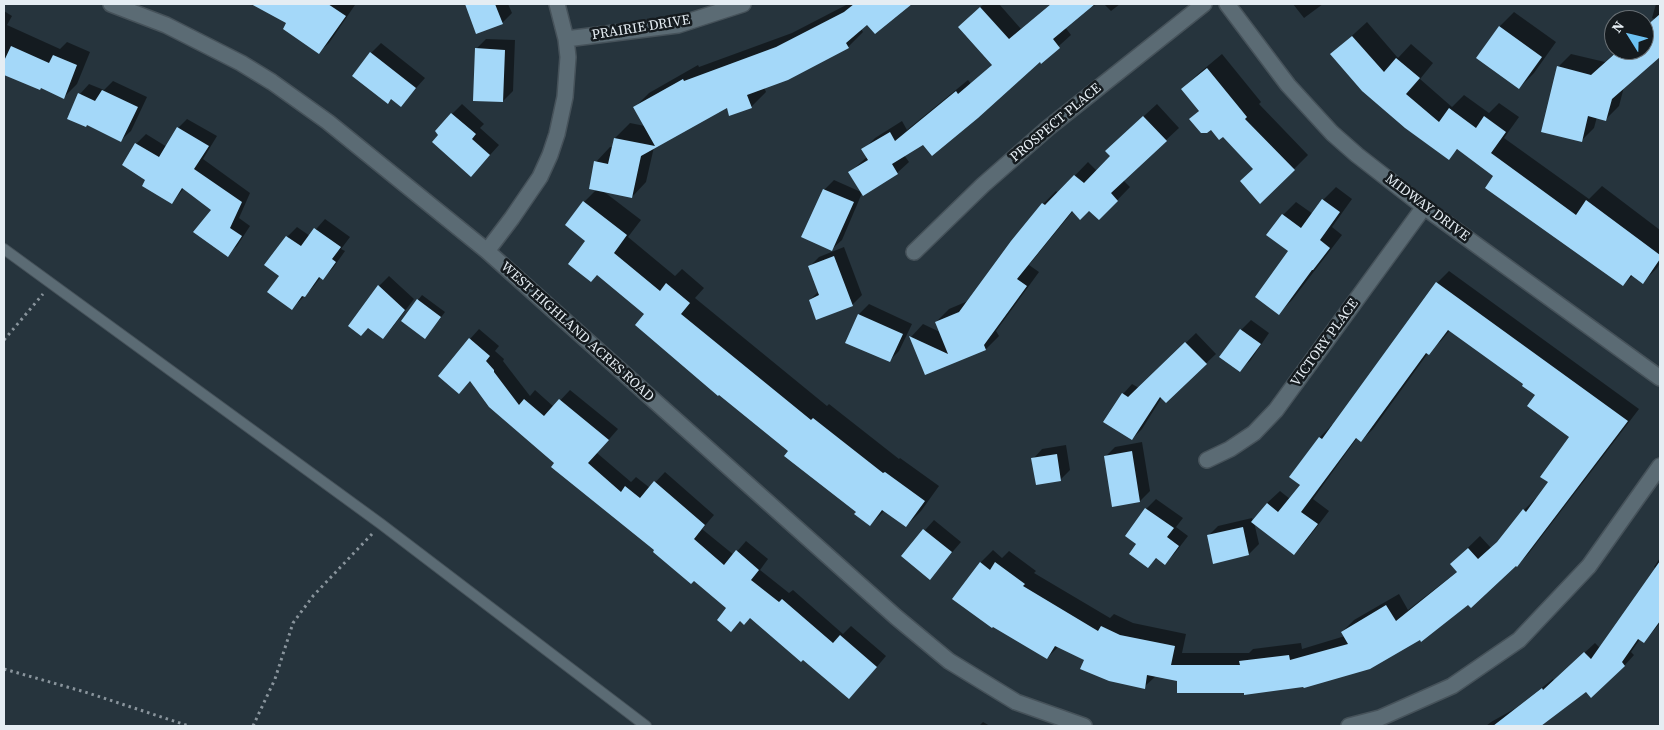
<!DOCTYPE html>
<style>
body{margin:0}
#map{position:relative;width:1664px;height:730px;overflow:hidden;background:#26343d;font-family:"Source Serif 4",serif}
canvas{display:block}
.frame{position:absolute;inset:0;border:5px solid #e5edf3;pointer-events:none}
.north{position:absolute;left:1604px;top:10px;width:50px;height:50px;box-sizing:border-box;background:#151b1f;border:1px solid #686f74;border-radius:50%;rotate:306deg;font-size:14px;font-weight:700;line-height:20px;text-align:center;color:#e5edf3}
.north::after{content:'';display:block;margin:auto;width:18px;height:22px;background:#6dc2f3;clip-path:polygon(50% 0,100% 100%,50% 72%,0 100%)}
</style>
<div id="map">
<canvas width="1664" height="730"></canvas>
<div class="frame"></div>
<div class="north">N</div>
</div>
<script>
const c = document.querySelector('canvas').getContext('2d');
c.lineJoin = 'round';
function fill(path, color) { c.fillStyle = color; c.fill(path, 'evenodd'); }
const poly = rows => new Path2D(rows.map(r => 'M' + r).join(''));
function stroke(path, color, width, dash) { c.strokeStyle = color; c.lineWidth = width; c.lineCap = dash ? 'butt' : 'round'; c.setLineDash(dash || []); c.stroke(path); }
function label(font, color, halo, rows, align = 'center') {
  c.font = font + ' "Source Serif 4",serif'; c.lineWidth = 5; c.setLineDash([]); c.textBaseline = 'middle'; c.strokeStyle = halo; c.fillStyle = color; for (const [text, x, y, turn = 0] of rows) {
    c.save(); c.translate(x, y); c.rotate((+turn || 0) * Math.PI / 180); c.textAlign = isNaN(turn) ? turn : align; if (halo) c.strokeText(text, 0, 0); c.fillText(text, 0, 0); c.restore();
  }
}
const shadow = poly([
 [254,4,352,4,355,5,329,43,319,52,288,23],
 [467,4,508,4,512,13,502,23,477,33],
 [848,4,910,4,875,32,867,23,861,29,863,32,848,47,764,87,766,92,751,107,727,106,654,147,646,182,632,197,603,191,641,220,628,237,675,276,682,269,704,288,695,298,827,406,829,404,899,459,900,458,939,486,921,511,906,526,885,510,870,525,790,451,719,393,646,314,587,241,584,202,596,190,596,162,610,147,613,147,615,138,630,123,645,126,634,108,649,93,698,65,699,67,792,33],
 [984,4,999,4,1021,29,1051,4,1097,4,1092,7,1091,6,1065,27,1071,35,1041,62,1040,61,923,143,904,155,909,162,897,173,862,193,842,240,832,249,824,190,834,180,861,192,849,173,867,157,863,150,875,138,902,121,907,130,968,80,971,84,993,64,971,15],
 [1104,4,1120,4,1111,11],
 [1293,4,1323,4,1304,18],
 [1656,4,1660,4,1660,55,1624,87,1619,106,1606,119,1597,117,1594,128,1581,141,1558,67,1571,54,1605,62,1619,50,1644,50,1644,28,1655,19,1652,18],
 [4,11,12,16,7,25,60,49,67,42,90,52,77,84,64,97,42,87,39,89,4,73],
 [1514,12,1556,42,1534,73,1519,88,1477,57,1500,26],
 [1367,22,1398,58,1411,44,1433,63,1420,79,1452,107,1464,95,1489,113,1499,103,1519,117,1504,138,1589,199,1602,186,1660,230,1660,263,1657,268,1643,282,1633,275,1623,285,1495,176,1458,149,1448,158,1332,54],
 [486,39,515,40,513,91,503,101,476,49],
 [381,43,425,78,401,105,371,53],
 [1222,54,1261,102,1259,104,1308,155,1294,169,1255,168,1223,135,1191,119,1200,110,1183,89,1198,74],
 [113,81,147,97,131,131,121,140,80,94,89,84,104,90],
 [462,104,484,124,480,128,499,145,481,165,452,114],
 [1157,104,1179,128,1123,180,1130,187,1099,219,1089,209,1073,211,1029,265,1039,272,996,331,999,336,986,349,926,374,911,337,923,324,940,332,936,322,949,309,968,301,1043,204,1056,191,1058,193,1088,162,1097,171,1112,156,1120,138],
 [187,119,217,136,203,159,250,193,239,218,250,226,237,246,227,255,213,209,184,188,172,203,147,180,123,165,136,144,146,134,167,147,178,128],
 [1336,187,1352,199,1332,227,1342,235,1292,300,1279,313,1290,251,1283,215,1296,202,1313,214,1323,200],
 [325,219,350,237,341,249,345,251,333,268,323,278,321,277,314,286,292,309,280,276,287,237,297,227,310,236],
 [844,247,862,295,852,305,810,300,819,291,809,267,819,257],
 [1449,271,1639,409,1529,553,1517,566,1516,565,1469,603,1420,639,1245,692,1156,676,1144,687,1058,647,1047,658,954,599,981,562,993,550,1002,558,1009,551,1036,571,1034,573,1110,618,1114,614,1133,623,1186,634,1182,653,1249,653,1253,649,1301,643,1302,649,1345,636,1342,632,1354,620,1399,594,1408,610,1458,571,1451,564,1480,536,1491,548,1501,539,1524,510,1536,498,1537,499,1549,482,1571,437,1537,395,1524,384,1450,330,1441,341,1428,353,1373,429,1361,441,1357,438,1313,499,1329,511,1306,541,1294,554,1254,522,1259,544,1249,554,1208,536,1218,526,1252,518,1253,522,1267,503,1280,491,1290,499,1301,485,1320,437,1332,425,1333,426,1437,283],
 [389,276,414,299,392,328,382,338,379,286],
 [422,295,445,312,429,333,418,300],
 [869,304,912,324,899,351,889,361,847,342,859,314],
 [1251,320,1269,333,1250,361,1240,370,1221,357,1241,330],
 [479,329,499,346,495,351,504,359,503,361,530,396,535,390,554,407,570,390,618,429,597,453,631,482,636,477,650,488,665,472,714,515,702,529,734,555,746,541,768,559,760,570,789,593,793,590,843,634,851,626,886,656,859,688,849,698,751,617,728,608,656,550,556,463,470,339],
 [1196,333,1216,354,1166,401,1162,397,1142,429,1132,439,1123,394,1132,384,1139,388],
 [1142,442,1150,491,1140,501,1113,505,1105,457,1115,447],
 [1066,445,1070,470,1060,480,1033,459,1042,449],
 [1156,499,1183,518,1176,527,1188,536,1175,553,1165,563,1157,558,1148,566,1138,543,1127,536,1146,509],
 [934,520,961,542,930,578,902,556],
 [1660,558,1660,623,1644,642,1640,639,1631,652,1634,655,1625,665,1591,696,1586,691,1539,726,1486,726,1491,722,1516,708,1553,679,1554,681,1595,643,1600,648,1656,569,1654,567],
 [983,722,990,726,979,726]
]);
const building = poly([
 [251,4,328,4,346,16,319,54,283,29,286,23],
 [465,4,495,4,503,24,476,34],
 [854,4,912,4,875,34,867,25,846,43,849,48,788,80,747,95,752,108,729,116,727,108,641,156,632,198,589,189,594,161,608,164,614,138,655,146,633,107,683,79,684,81,776,47,844,12],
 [1051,4,1095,4,1053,39,1060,48,1041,64,1040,62,978,118,932,156,923,145,892,164,898,174,863,196,848,172,868,160,861,149,890,132,895,141,956,91,958,94,992,65,958,27,980,7,1009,39],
 [1660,14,1660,57,1612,99,1606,121,1588,116,1582,142,1541,132,1557,66,1591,75,1619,50,1644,50,1644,28],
 [1499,26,1542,57,1519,89,1476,58],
 [1352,36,1384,72,1396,58,1420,78,1406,94,1439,122,1449,108,1476,128,1484,116,1506,132,1491,153,1576,215,1586,200,1660,255,1660,259,1643,284,1631,275,1623,286,1485,188,1493,176,1457,149,1449,160,1405,128,1362,91,1330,54],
 [11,46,49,63,53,55,77,65,64,99,41,88,40,90,4,75,4,61],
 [475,48,505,50,503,102,473,101],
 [370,52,416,88,401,107,391,99,388,104,352,76],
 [1207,68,1247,117,1245,119,1295,170,1260,204,1240,181,1253,169,1223,137,1219,140,1211,130,1207,133,1201,133,1189,119,1199,111,1181,89],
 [102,90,138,107,121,142,87,125,86,127,67,119,78,93,95,101],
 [451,113,476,134,472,139,490,155,471,177,432,142,438,135,435,131],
 [1143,116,1167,141,1111,193,1118,201,1099,220,1089,211,1080,220,1072,211,1017,279,1027,286,984,345,986,350,925,375,909,336,948,354,935,322,959,312,1011,241,1042,203,1045,205,1074,175,1084,183,1110,156,1105,151],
 [177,127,209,146,194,169,242,202,230,228,242,236,228,257,193,232,211,210,182,188,172,204,142,186,145,180,122,165,135,143,159,157],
 [823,189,854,202,832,251,801,237],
 [1322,199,1340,212,1320,240,1330,248,1313,270,1312,270,1279,315,1255,297,1288,251,1266,235,1282,214,1301,228],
 [583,201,627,235,614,253,660,291,666,283,690,303,681,314,811,420,813,418,883,473,885,472,925,501,906,527,882,510,870,526,854,514,856,512,784,456,788,451,719,395,718,396,635,325,644,314,597,275,591,282,568,264,585,241,565,225],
 [314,228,341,247,332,259,336,262,323,280,319,277,305,297,302,296,292,310,267,292,279,276,264,265,286,236,301,246],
 [834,256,853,306,816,320,809,300,819,295,808,266],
 [1436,282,1628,421,1517,567,1516,566,1471,608,1468,605,1421,642,1420,640,1370,669,1304,688,1303,687,1244,695,1244,693,1177,693,1177,681,1147,675,1145,689,1109,681,1080,669,1084,660,1055,646,1047,659,993,627,992,628,952,599,980,562,990,570,995,562,1025,584,1023,586,1098,631,1101,626,1120,635,1175,646,1171,665,1240,665,1239,661,1289,655,1290,660,1348,644,1341,632,1386,605,1396,621,1457,572,1450,564,1468,548,1478,559,1497,542,1523,509,1526,512,1548,482,1540,477,1569,437,1527,406,1535,395,1522,386,1523,384,1448,330,1429,355,1426,353,1361,442,1356,438,1301,512,1318,524,1294,555,1251,522,1267,503,1278,512,1300,485,1289,477,1319,437,1322,439],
 [378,285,405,310,383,339,368,328,361,336,348,326],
 [417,299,441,317,425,339,401,321],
 [858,314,903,334,890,362,845,343],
 [1240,329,1261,344,1240,372,1219,357],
 [469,338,490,356,486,361,494,370,494,372,519,405,524,399,544,416,559,399,609,440,588,463,621,492,625,486,640,498,654,481,705,525,694,539,724,565,736,550,759,570,751,580,779,602,782,599,833,643,840,635,877,667,849,699,803,660,801,662,750,618,744,625,740,621,731,632,717,620,726,608,694,581,691,584,653,552,654,550,551,467,554,463,489,407,470,381,459,394,438,376],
 [1185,342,1207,364,1166,403,1160,397,1132,440,1103,422,1122,393,1128,397],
 [1132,451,1140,502,1112,507,1104,456],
 [1057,454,1061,481,1036,485,1031,458],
 [1145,508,1174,528,1167,537,1179,546,1165,565,1156,558,1148,568,1129,554,1136,544,1125,536],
 [1243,527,1249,555,1213,564,1207,535],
 [923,529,952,552,930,580,901,556],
 [1660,561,1660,621,1644,643,1638,639,1622,662,1625,666,1591,698,1586,692,1541,726,1493,726,1542,688,1543,690,1584,652,1591,659]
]);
const path = poly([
 [4,340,43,294],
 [4,669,85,692,189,726],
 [253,726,275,679,293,623,313,596,372,534]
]);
const lane = poly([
 [4,249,381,524,646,726]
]);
const street = poly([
 [111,4,166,25,241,63,272,82,328,122,487,251,896,617,949,661,1016,702,1084,726],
 [1227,4,1288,85,1332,133,1357,155,1424,207,1660,378],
 [566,39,678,25,743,4],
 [487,251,512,218,540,177,550,155,557,134,565,97,568,57,566,39,557,4],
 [914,252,983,185,1048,128,1204,4],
 [1207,460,1230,449,1254,433,1276,410,1424,207],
 [1349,726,1380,718,1452,686,1519,640,1589,566,1660,466]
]);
const streetNames = [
 ["PRAIRIE DRIVE",641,28,-9],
 ["PROSPECT PLACE",1056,123,-40],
 ["MIDWAY DRIVE",1427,208,37],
 ["WEST HIGHLAND ACRES ROAD",577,332,42],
 ["VICTORY PLACE",1325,343,-54]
];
fill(shadow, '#0007');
fill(building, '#a4d8f9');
stroke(lane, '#46525a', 12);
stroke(street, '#46525a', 18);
stroke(path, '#89949c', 3, [2.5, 4]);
stroke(lane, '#5b6b74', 10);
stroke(street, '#5b6b74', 15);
label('14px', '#e5edf3', '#151b1f', streetNames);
</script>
